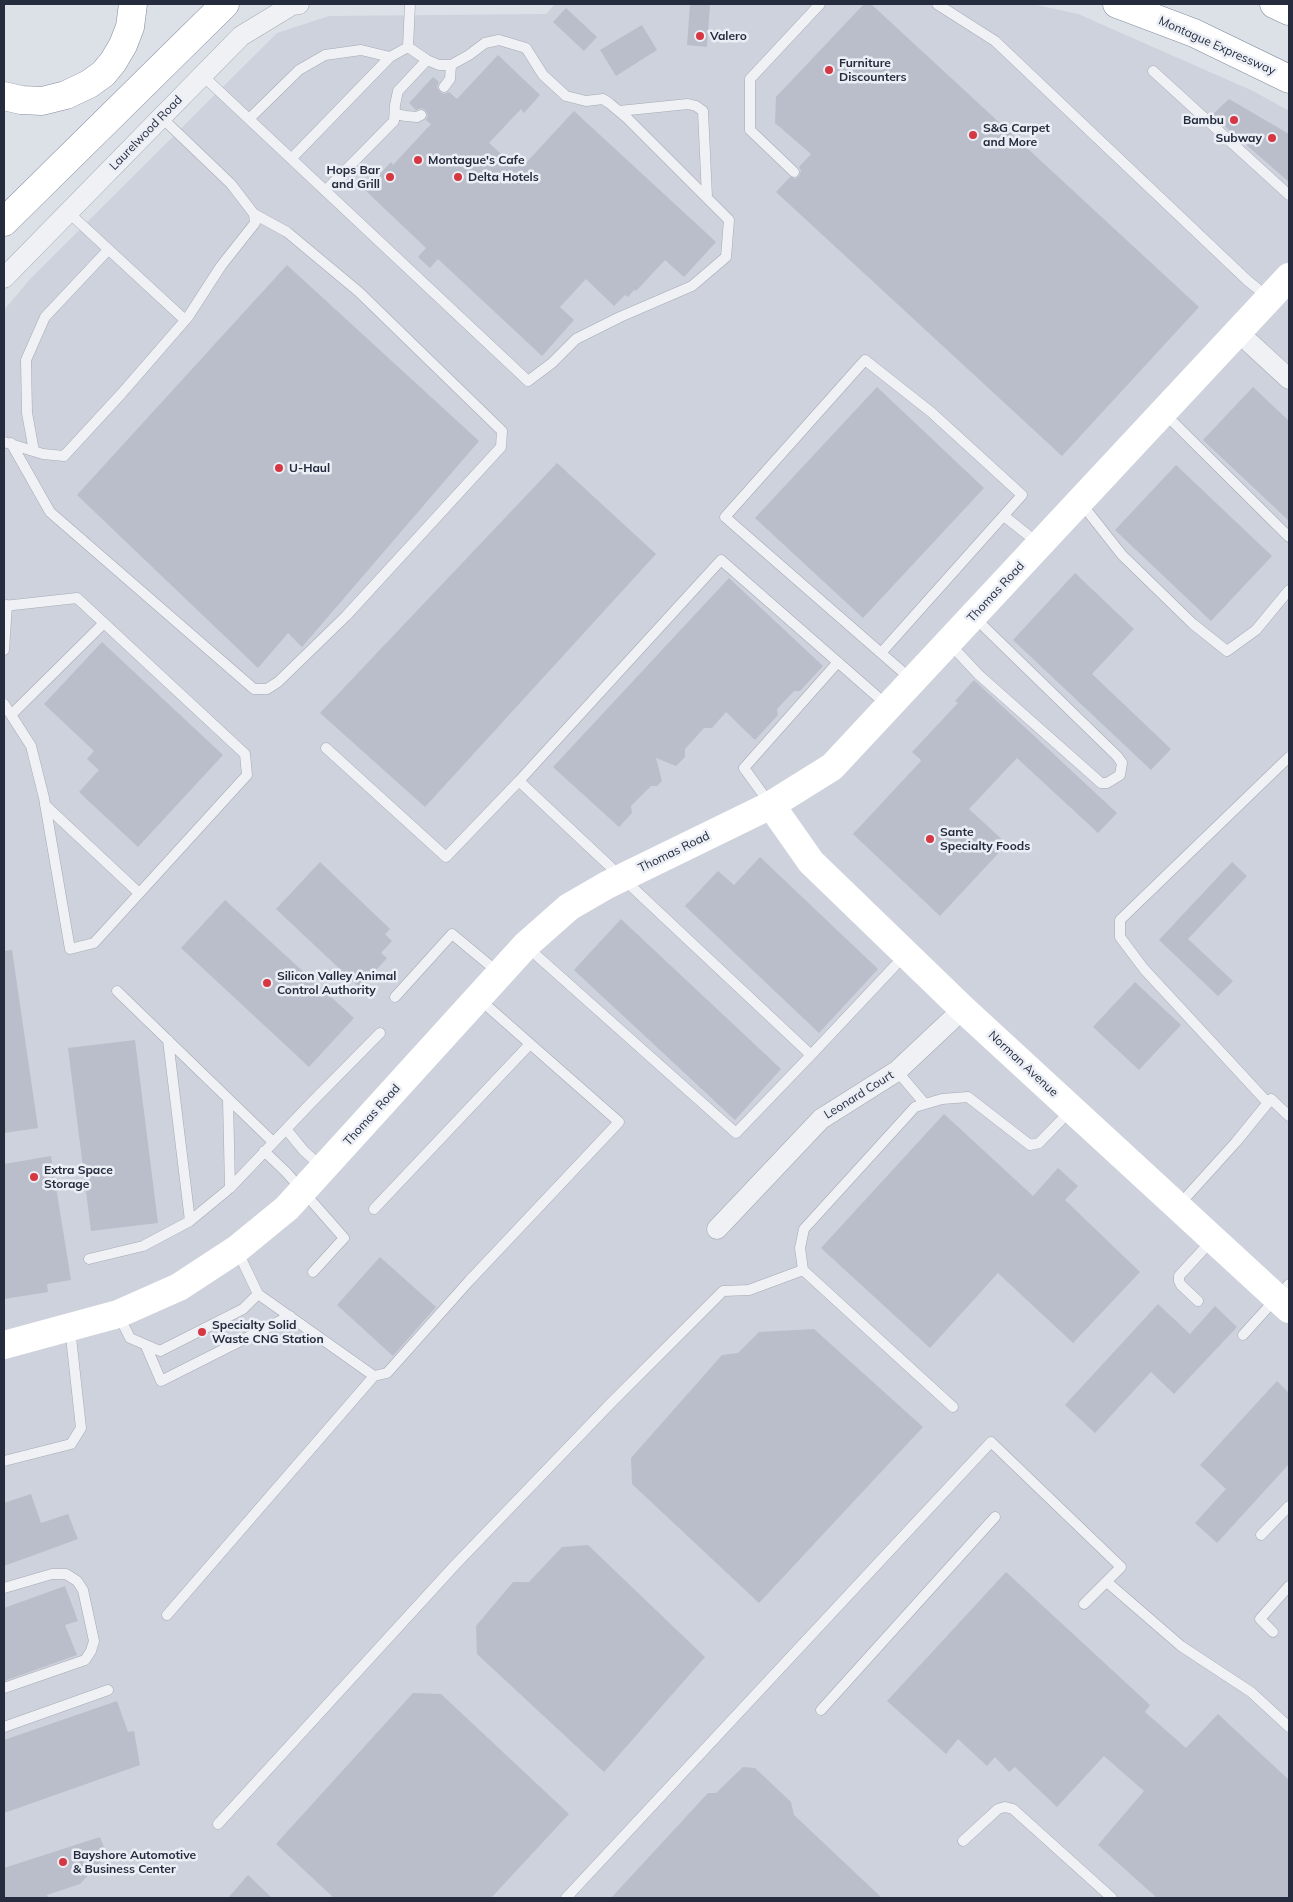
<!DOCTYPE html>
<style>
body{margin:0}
#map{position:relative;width:1293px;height:1902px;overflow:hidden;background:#dce0e7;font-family:Mulish,sans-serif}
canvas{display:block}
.frame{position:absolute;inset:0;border:5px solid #252c3e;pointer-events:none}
</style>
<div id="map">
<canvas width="1293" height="1902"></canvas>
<div class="frame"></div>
</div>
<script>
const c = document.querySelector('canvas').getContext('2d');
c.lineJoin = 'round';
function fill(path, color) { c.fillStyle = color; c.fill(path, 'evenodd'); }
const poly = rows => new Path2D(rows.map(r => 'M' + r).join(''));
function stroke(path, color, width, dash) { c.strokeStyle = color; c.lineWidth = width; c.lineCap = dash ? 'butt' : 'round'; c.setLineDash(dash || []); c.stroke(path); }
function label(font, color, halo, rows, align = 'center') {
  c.font = font + ' Mulish,sans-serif'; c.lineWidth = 5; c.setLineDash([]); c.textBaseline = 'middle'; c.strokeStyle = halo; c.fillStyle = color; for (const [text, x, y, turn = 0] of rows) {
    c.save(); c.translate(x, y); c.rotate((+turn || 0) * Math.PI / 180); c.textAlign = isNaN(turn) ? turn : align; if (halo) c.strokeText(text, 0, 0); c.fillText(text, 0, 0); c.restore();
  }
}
const built = poly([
 [555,4,1032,4,1078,14,1253,91,1289,111,1289,1898,4,1898,4,310,31,278,277,33,329,16,546,14]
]);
const building = poly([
 [690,4,710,4,707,47,687,45],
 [864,4,871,4,1199,307,1062,456,776,192,790,177,795,179,799,176,801,171,799,167,811,154,775,123,776,97],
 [566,8,597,37,584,51,553,22],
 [642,25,657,50,616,76,600,50],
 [498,55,540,95,524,113,521,109,489,143,511,163,517,157,525,164,574,111,716,242,684,277,665,260,636,291,634,290,628,297,625,295,614,306,586,279,560,307,574,320,542,356,438,259,430,268,418,257,426,248,365,190,391,162,393,165,431,124,426,120,428,115,425,110,421,108,416,110,409,103,433,77,439,82,437,87,440,92,444,94,449,92,457,99],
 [1229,99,1289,134,1289,182,1212,115],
 [287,265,479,441,302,647,288,633,258,668,77,495],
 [877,387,984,488,863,618,755,518],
 [1253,387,1289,421,1289,521,1203,440],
 [557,463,656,554,425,807,320,713],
 [1176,465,1272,556,1211,621,1115,530],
 [1075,573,1134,629,1092,674,1171,749,1151,770,1013,640],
 [729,578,823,666,800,691,794,691,777,709,778,715,755,740,726,712,712,728,704,728,685,749,685,757,676,766,656,758,662,781,657,786,651,786,631,806,632,813,619,827,553,767],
 [102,642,223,755,138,847,79,792,99,770,87,759,94,751,44,704],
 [974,680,1117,813,1098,833,1017,758,969,809,1007,844,940,916,853,834,920,762,921,760,912,752,958,703,955,701],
 [760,857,878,969,819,1033,685,906,718,871,734,885],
 [320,862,390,929,385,934,392,941,381,953,387,958,360,988,276,909],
 [1232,862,1247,876,1188,939,1233,981,1218,996,1159,940],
 [225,900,354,1018,309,1067,181,948],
 [621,919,781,1069,735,1120,574,970],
 [12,950,38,1128,4,1133,4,951],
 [1135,982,1181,1025,1139,1070,1093,1027],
 [135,1040,158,1223,91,1231,68,1048],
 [944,1114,1033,1196,1058,1168,1078,1186,1065,1200,1140,1272,1073,1343,998,1273,930,1348,821,1248],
 [51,1156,71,1280,47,1284,48,1292,4,1299,4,1164],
 [380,1257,436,1307,393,1356,337,1305],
 [1158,1304,1190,1334,1215,1306,1237,1327,1174,1394,1151,1372,1095,1433,1065,1405],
 [814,1329,923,1427,759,1603,632,1484,631,1458,722,1355,738,1353,759,1332],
 [1277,1381,1289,1393,1289,1464,1217,1543,1195,1523,1226,1489,1200,1465],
 [31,1494,41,1523,68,1514,78,1539,4,1566,4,1503],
 [588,1545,705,1657,604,1772,477,1654,476,1626,513,1582,529,1582,562,1547],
 [1006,1572,1150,1705,1145,1712,1186,1748,1218,1714,1289,1780,1289,1898,1157,1898,1098,1845,1144,1791,1104,1756,1057,1807,1015,1767,1009,1772,995,1757,987,1766,958,1739,946,1754,887,1701],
 [65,1586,78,1621,65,1625,77,1655,4,1681,4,1608],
 [413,1693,441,1694,569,1814,491,1898,334,1898,276,1844],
 [117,1701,128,1732,134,1731,140,1765,4,1813,4,1740],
 [743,1767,755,1768,791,1802,794,1815,882,1898,611,1898,708,1793,716,1793],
 [100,1837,107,1855,80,1884,47,1895,48,1898,4,1898,4,1868],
 [248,1875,272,1898,228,1898]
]);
const lane = poly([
 [937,4,995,41,1248,281,1269,298],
 [1153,71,1289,195],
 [202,75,528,381,552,363,576,339,620,317,692,286,726,257,729,220,627,118,609,103,603,99,586,101,566,96,543,75,526,48,499,40,485,43,469,55,451,65,439,65,427,60,408,47],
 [444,87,450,79,451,65],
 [619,111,688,104,696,106,703,111,707,197],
 [395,114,406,116,417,117,421,115],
 [249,119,299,70,325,55,361,50,390,57],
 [291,159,390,57,408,47,410,4],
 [794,172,750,130,750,79,820,4],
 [325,191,394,121,395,105,398,91,427,60],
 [68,212,185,320],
 [1164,413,1289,537],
 [4,442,43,454,64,456,122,393,188,317,221,266,255,223,254,214,231,184,161,117],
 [11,443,50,512,254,689,267,689,278,682,346,616,501,447,502,431,359,292,287,232,254,214],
 [34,451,27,413,26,360,45,317,108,250],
 [1081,503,1122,555,1193,624,1227,651,1256,630,1289,590],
 [1004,516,1038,543],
 [4,606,77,598,245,754,247,775,94,943,70,949,44,798,31,746,4,704],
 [949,643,979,675,1101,783,1107,783,1120,775,1122,763,1117,756,974,617],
 [4,650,7,605],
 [881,653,1022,495,931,412,865,360,725,517,881,653,912,680],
 [11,715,104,623],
 [326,748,446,857,519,781],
 [770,804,744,768,838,662],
 [45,805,139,893],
 [526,946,736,1133,811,1055,519,781,721,560,888,706],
 [117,991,273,1142],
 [395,997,452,934,499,973],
 [168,1040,190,1221],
 [811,1055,906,954],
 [897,1071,925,1104],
 [228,1099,230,1188],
 [1267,1102,1144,969,1120,937,1120,920,1289,757],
 [286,1129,304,1151,322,1167],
 [264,1151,286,1172,344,1238,313,1272],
 [1179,1205,1236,1142,1271,1099,1289,1116],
 [374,1209,530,1044],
 [89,1259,143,1246,190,1221,230,1188,310,1104,380,1033],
 [803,1270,800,1248,804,1229,915,1107,942,1099,968,1097,1030,1145,1039,1143,1071,1110],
 [258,1294,374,1376,387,1373,469,1281,619,1122,478,998],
 [1198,1301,1181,1285,1179,1281,1179,1276,1213,1239],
 [118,1314,130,1338,160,1351,243,1309,258,1294,237,1250],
 [1243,1335,1289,1284],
 [146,1346,161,1381,290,1316],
 [4,1461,71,1444,81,1428,70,1328],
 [1261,1535,1289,1506],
 [1107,1582,1181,1646,1251,1692,1289,1727],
 [4,1588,52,1574,66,1574,77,1581,83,1590,94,1641,91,1651,85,1660,4,1688],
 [167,1615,374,1376],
 [1273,1632,1260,1619,1289,1586],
 [821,1710,995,1517],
 [4,1727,108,1690],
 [218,1824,455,1565,610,1404,723,1291,749,1290,803,1270,953,1407],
 [963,1841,998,1809,1005,1807,1013,1809,1112,1898],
 [566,1898,991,1442,1121,1567,1084,1604]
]);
const street = poly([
 [4,278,241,36,292,5,299,4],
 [1238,332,1289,379],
 [717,1229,821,1119,897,1071,963,1009]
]);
const secondary = poly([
 [771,805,811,862,963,1009,1289,1309],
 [4,1345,118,1314,179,1287,237,1249,287,1208,526,945,569,907,607,885,771,805,832,767,1289,277]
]);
const highway = poly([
 [1117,4,1194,33,1289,79],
 [1274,4,1289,11],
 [4,96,21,100,42,101,66,95,89,84,103,74,113,62,123,45,130,27,133,4],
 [4,222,225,4]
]);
const markers = [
 [700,36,5,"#d53842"],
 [829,70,5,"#d53842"],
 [1234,120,5,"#d53842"],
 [973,135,5,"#d53842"],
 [1272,138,5,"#d53842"],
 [418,160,5,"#d53842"],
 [390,177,5,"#d53842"],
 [458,177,5,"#d53842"],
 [279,468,5,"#d53842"],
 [930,839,5,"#d53842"],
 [267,983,5,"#d53842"],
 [34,1177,5,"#d53842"],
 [202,1332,5,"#d53842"],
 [63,1862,5,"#d53842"]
];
const poiNames = [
 ["Valero",710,36],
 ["Furniture",839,63],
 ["Discounters",839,77],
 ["Bambu",1224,120,"right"],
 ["S&G Carpet",983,128],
 ["and More",983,142],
 ["Subway",1262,138,"right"],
 ["Montague's Cafe",428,160],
 ["Hops Bar",380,170,"right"],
 ["and Grill",380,184,"right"],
 ["Delta Hotels",468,177],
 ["U-Haul",289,468],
 ["Sante",940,832],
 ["Specialty Foods",940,846],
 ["Silicon Valley Animal",277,976],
 ["Control Authority",277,990],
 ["Extra Space",44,1170],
 ["Storage",44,1184],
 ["Specialty Solid",212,1325],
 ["Waste CNG Station",212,1339],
 ["Bayshore Automotive",73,1855],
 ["& Business Center",73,1869]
];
const streetNames = [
 ["Montague Expressway",1217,46,24],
 ["Laurelwood Road",146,133,-46],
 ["Thomas Road",996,592,-47],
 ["Thomas Road",674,852,-26],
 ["Norman Avenue",1023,1064,43],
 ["Leonard Court",859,1095,-32],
 ["Thomas Road",372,1115,-48]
];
fill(built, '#ced2dc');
fill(building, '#b9beca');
stroke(lane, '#a5aab4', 11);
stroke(street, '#a5aab4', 21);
stroke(highway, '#838b9f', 29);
stroke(lane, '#eff1f5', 10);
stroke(street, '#eff1f5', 20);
stroke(secondary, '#fff', 28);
stroke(highway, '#fff', 28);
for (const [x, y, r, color] of markers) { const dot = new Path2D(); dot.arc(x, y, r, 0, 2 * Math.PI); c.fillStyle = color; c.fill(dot); stroke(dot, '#ebeff5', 2); }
label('bold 12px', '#252c3e', '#ebeff5', poiNames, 'left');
label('12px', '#252c3e', '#ebeff5', streetNames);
</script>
